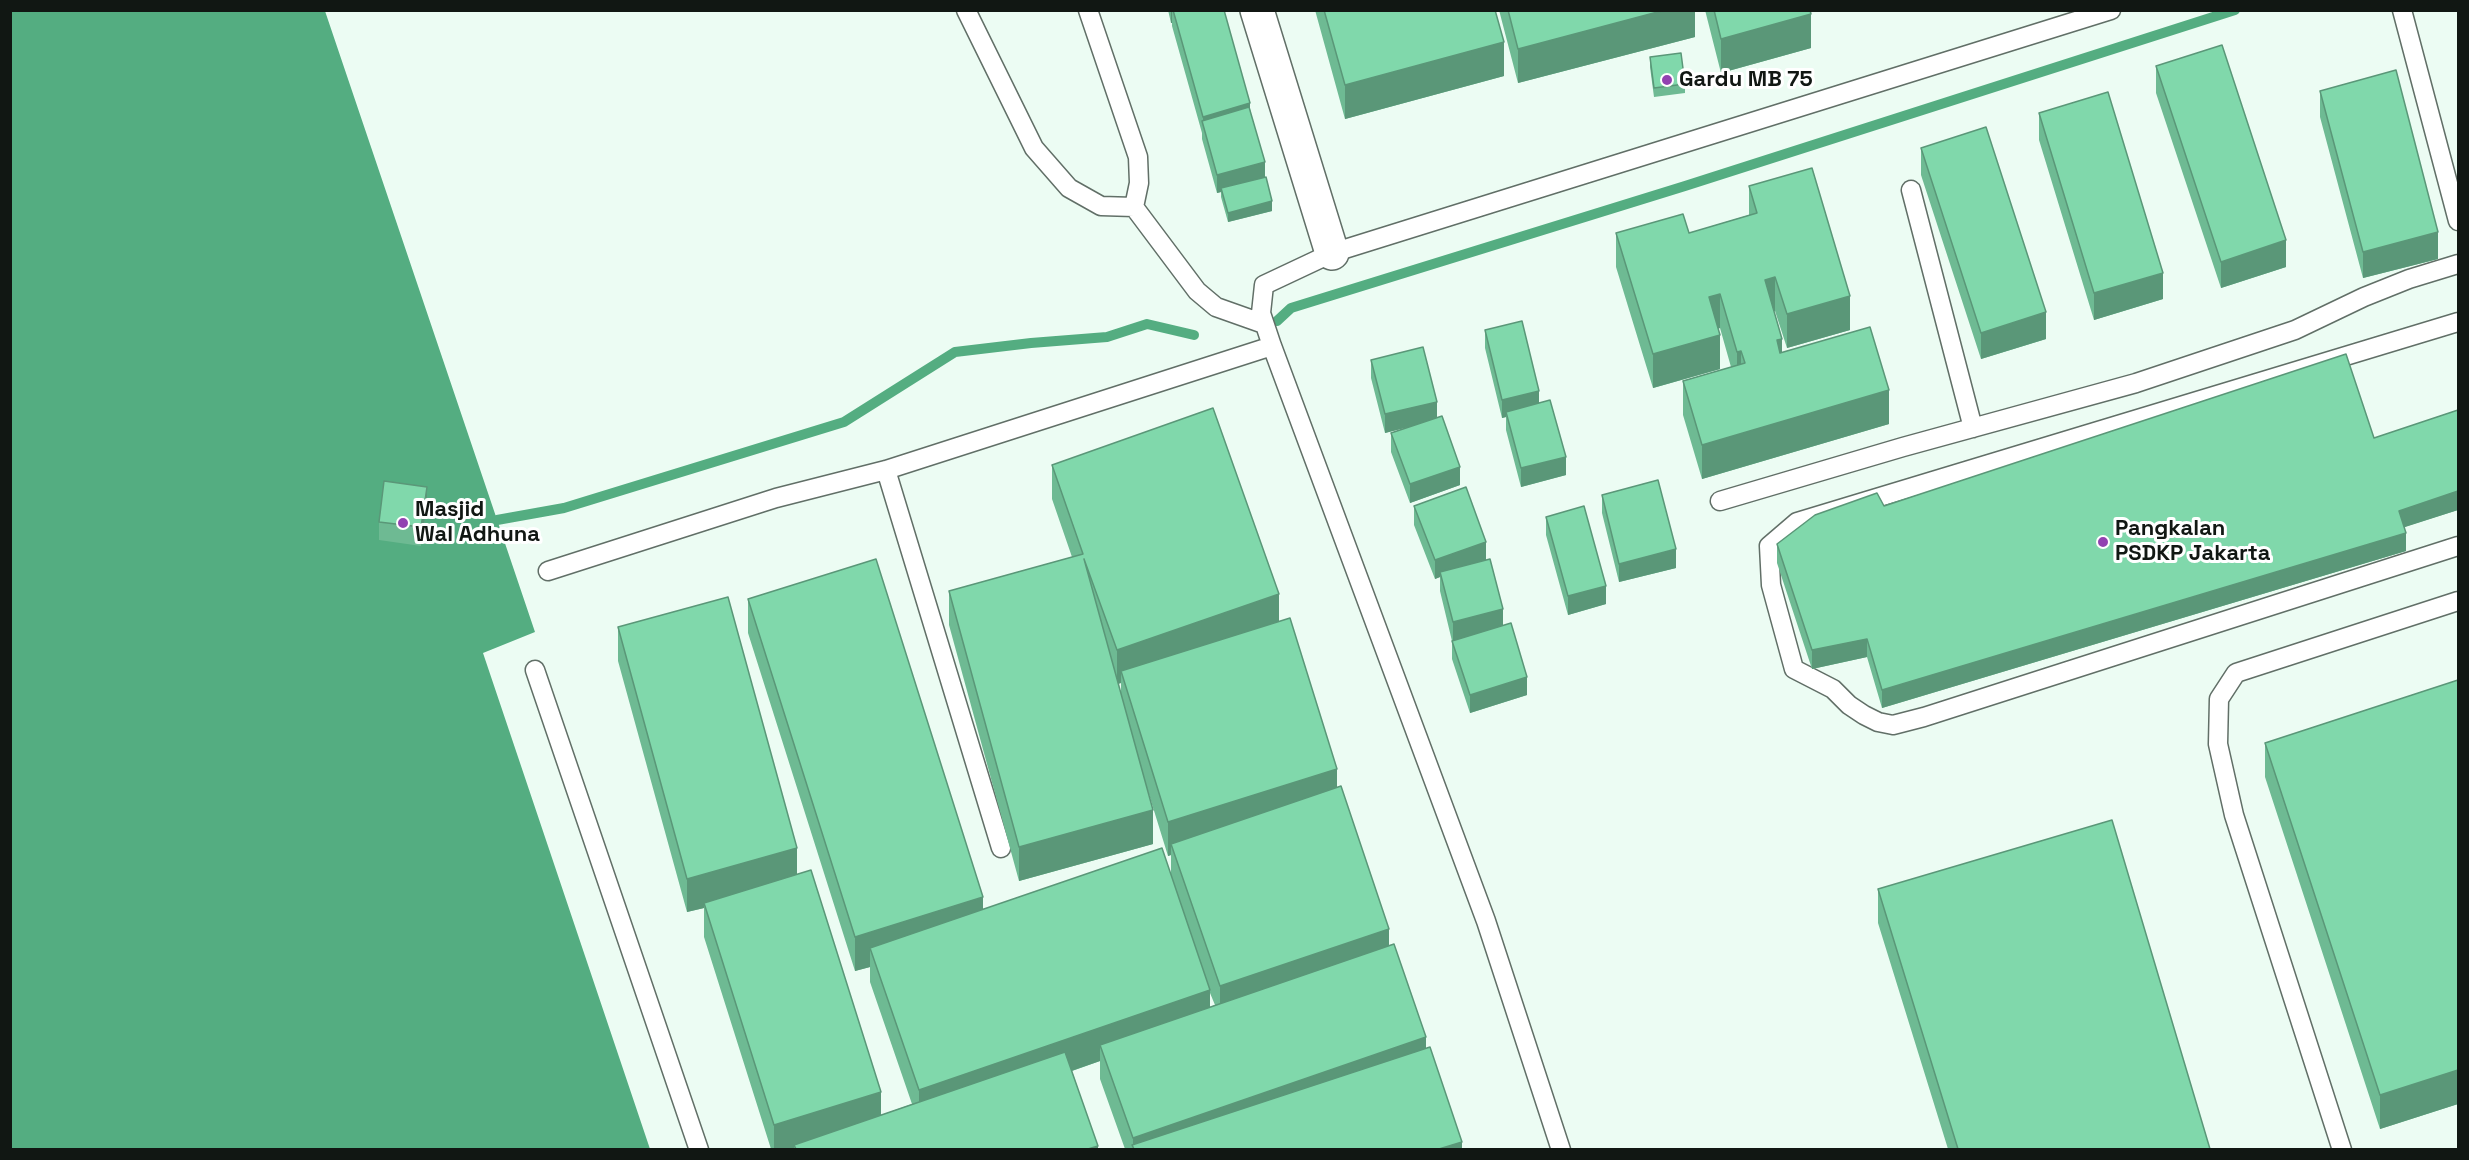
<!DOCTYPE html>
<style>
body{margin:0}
#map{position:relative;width:2469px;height:1160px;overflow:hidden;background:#ecfcf3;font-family:"Space Grotesk",sans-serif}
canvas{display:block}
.frame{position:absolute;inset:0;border:12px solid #111713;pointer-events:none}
</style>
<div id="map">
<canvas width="2469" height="1160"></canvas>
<div class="frame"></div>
</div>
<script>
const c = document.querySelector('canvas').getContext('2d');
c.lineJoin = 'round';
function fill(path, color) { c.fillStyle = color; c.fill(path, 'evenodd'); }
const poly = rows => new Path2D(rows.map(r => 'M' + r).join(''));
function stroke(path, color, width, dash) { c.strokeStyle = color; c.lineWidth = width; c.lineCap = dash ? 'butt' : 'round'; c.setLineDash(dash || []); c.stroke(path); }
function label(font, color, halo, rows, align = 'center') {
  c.font = font + ' "Space Grotesk",sans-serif'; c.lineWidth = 6; c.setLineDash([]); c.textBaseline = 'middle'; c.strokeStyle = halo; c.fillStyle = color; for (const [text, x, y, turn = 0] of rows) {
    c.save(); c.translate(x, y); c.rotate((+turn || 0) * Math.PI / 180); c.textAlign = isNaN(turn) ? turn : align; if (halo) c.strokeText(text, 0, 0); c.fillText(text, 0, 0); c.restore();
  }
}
const water = poly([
 [10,11,325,11,535,632,483,653,650,1149,11,1149]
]);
const stream = poly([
 [1277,321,1291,308,1685,186,2235,10],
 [497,520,564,508,844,422,955,352,1031,343,1107,337,1147,324,1194,335]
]);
const service = poly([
 [966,10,1034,148,1069,188,1101,206,1134,207],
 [1088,10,1138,157,1139,183,1134,207,1197,291,1216,307,1264,324],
 [2402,10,2458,221],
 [1911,190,1973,428],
 [2458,322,1797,522,1769,546,1771,585,1794,669,1833,689,1849,705,1864,715,1878,722,1893,725,1924,717,2458,546],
 [886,470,1001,848],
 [1720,501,1903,447,2136,383,2295,330,2364,297,2409,279,2458,264],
 [548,571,776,498,886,470,1272,346],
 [535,670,699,1150],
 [1561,1150,1486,921,1272,346,1261,313,1264,285,1332,253,2111,10],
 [2342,1150,2234,815,2218,744,2219,699,2236,673,2458,601]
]);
const minor = poly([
 [1257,10,1332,253]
]);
const wall = poly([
 [1168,10,1224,10,1250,109,1272,211,1228,222,1221,197,1221,192,1217,193,1202,139,1202,133,1172,26,1172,23,1171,23],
 [1315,10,1495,10,1504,76,1345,119],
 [1499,10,1695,10,1695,37,1518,83],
 [1705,10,1810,10,1811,48,1721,73],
 [1650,57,1685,84,1685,93,1654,97,1650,67],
 [2156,66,2286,267,2221,288,2156,93],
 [2320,91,2438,259,2363,278,2320,117],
 [2039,113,2163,299,2094,320,2039,140],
 [1921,148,2046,339,1981,359,1921,175],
 [1749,186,1850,330,1787,348,1775,311,1774,311,1782,352,1889,424,1702,479,1683,415,1683,381,1731,367,1720,328,1718,329,1720,369,1653,388,1616,267,1616,233,1689,233,1749,215],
 [1485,330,1539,403,1566,475,1521,487,1506,430,1506,417,1502,418,1485,348],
 [1371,360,1437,417,1460,485,1410,503,1391,452,1391,433,1411,426,1385,433,1371,378],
 [2458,410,2458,510,2404,527,2406,551,1882,708,1867,657,1812,669,1777,563,1777,544,1884,506,2374,438],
 [1052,465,1279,621,1337,787,1389,945,1462,1149,1125,1149,1100,1079,1100,1061,1072,1071,1098,1149,771,1149,704,937,704,908,687,912,618,661,618,627,797,874,881,1115,912,1104,870,982,870,967,855,971,748,633,748,599,983,909,1171,875,1171,855,1168,856,1147,788,1153,844,1019,881,949,625,949,591,1072,557,1052,499],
 [1121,683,1121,694,1118,684],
 [1210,993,1215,1005,1210,1007],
 [1602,495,1676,568,1619,582,1602,513],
 [427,505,421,546,379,540,379,522],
 [1414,506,1486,560,1503,625,1527,695,1470,713,1452,659,1452,641,1440,591,1440,577,1435,579,1414,525],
 [1546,517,1606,604,1568,615,1546,535],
 [2458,680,2458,1104,2380,1129,2265,777,2265,743],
 [1878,889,2210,1149,1948,1149,1878,923]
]);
const shadedWall = poly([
 [1171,10,1172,10,1172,23,1171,23],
 [1665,10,1695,10,1695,37,1518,83,1518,49],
 [1811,14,1811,48,1721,73,1721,39],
 [1504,42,1504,76,1345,119,1345,85],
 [1250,103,1250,121,1203,123,1203,117],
 [1265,162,1265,180,1221,188,1221,192,1217,193,1217,175],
 [1272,201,1272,211,1228,222,1228,213],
 [2438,232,2438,259,2363,278,2363,252],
 [2286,240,2286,267,2221,288,2221,262],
 [2163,273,2163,299,2094,320,2094,293],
 [1775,277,1775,311,1765,314,1765,280],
 [1720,294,1720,328,1709,331,1709,297],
 [1850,296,1850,330,1787,348,1787,314],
 [2046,312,2046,339,1981,359,1981,333],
 [1720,335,1720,369,1653,388,1653,354],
 [1782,339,1782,373,1777,340],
 [1741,351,1741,385,1737,386,1737,352],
 [1889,390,1889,424,1702,479,1702,445],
 [1539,391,1539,409,1506,412,1506,417,1502,418,1502,400],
 [1437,402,1437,420,1385,433,1385,414],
 [1566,457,1566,475,1521,487,1521,468],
 [1460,467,1460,485,1410,503,1410,484],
 [427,487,427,505,421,546,421,527],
 [2458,491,2458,510,2399,529,2399,511],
 [2406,533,2406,551,1882,708,1882,690],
 [1486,542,1486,560,1440,572,1440,577,1435,579,1435,560],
 [1676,549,1676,568,1619,582,1619,564],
 [1606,586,1606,604,1568,615,1568,596],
 [1279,594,1279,628,1121,671,1121,683,1117,684,1117,650],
 [1503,609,1503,628,1453,641,1453,622],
 [1867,639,1867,657,1812,669,1812,650],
 [1527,677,1527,695,1470,713,1470,695],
 [1337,769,1337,803,1171,844,1171,855,1168,856,1168,822],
 [1153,810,1153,844,1019,881,1019,847],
 [797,848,797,882,704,903,704,908,687,912,687,879],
 [983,897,983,931,870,948,870,967,855,971,855,937],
 [1389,929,1389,963,1220,1020,1220,986],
 [1210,990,1210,1024,1100,1045,1100,1061,919,1124,919,1090],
 [1426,1037,1426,1071,1133,1145,1133,1138],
 [2458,1070,2458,1104,2380,1129,2380,1095],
 [881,1092,881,1126,794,1145,794,1149,774,1149,774,1125],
 [1462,1142,1462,1149,1439,1149],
 [1098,1146,1098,1149,1088,1149]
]);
const building = poly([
 [1173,10,1224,10,1250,103,1203,117,1173,10],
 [1324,10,1495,10,1504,42,1345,85,1324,10],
 [1508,10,1665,10,1518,49,1508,10],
 [1714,10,1810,10,1811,14,1721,39,1714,10],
 [2222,45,2286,240,2221,262,2156,66,2222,45],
 [1681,53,1685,84,1654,88,1650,57,1681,53],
 [2396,70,2438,232,2363,252,2320,91,2396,70],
 [2108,92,2163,273,2094,293,2039,113,2108,92],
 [1249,107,1265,162,1217,175,1202,121,1249,107],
 [1986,127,2046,312,1981,333,1921,148,1986,127],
 [1812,168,1850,296,1787,314,1775,277,1765,280,1782,339,1777,340,1780,353,1870,327,1889,390,1702,445,1683,381,1745,363,1741,351,1737,352,1720,294,1709,297,1720,335,1653,354,1616,233,1683,214,1689,233,1757,213,1749,186,1812,168],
 [1266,177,1272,201,1228,213,1221,188,1266,177],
 [1522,321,1539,391,1502,400,1485,330,1522,321],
 [1423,347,1437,402,1385,414,1371,360,1423,347],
 [2346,354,2374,438,2458,410,2458,491,2399,511,2406,533,1882,690,1867,639,1812,650,1777,544,1815,515,1877,493,1884,506,2346,354],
 [1550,400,1566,457,1521,468,1506,412,1550,400],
 [1213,408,1279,594,1117,650,1084,559,1153,810,1019,847,949,591,1083,554,1052,465,1213,408],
 [1442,416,1460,467,1410,484,1391,433,1442,416],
 [1658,480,1676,549,1619,564,1602,495,1658,480],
 [384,481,427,487,421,527,379,522,384,481],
 [1466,487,1486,542,1435,560,1414,506,1466,487],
 [1584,506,1606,586,1568,596,1546,517,1584,506],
 [876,559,983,897,855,937,748,599,876,559],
 [1490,559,1503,609,1453,622,1440,572,1490,559],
 [728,597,797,848,687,879,618,627,728,597],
 [1290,618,1337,769,1168,822,1121,671,1290,618],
 [1511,623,1527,677,1470,695,1452,641,1511,623],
 [2458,680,2458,1070,2380,1095,2265,743,2458,680],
 [1341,786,1389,929,1220,986,1171,844,1341,786],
 [2112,820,2210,1149,1958,1149,1878,889,2112,820],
 [1162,848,1210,990,919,1090,870,948,1162,848],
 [811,870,881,1092,774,1125,704,903,811,870],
 [1394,944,1426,1037,1133,1138,1100,1045,1394,944],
 [1430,1047,1462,1142,1439,1149,1134,1149,1132,1145,1430,1047],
 [1065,1052,1098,1146,1088,1149,796,1149,794,1145,1065,1052]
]);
const markers = [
 [1667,80,6,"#9241b1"],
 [403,523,6,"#9241b1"],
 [2103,542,6,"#9241b1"]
];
const poiNames = [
 ["Gardu MB 75",1679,80],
 ["Masjid",415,510],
 ["Wal Adhuna",415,535],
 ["Pangkalan",2115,529],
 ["PSDKP Jakarta",2115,554]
];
fill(water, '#54ad81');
stroke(stream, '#54ad81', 10);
stroke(service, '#616f67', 21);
stroke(minor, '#616f67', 36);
stroke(service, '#fff', 18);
stroke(minor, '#fff', 33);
fill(wall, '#6eba93');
fill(shadedWall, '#5a9778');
fill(building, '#80d8ab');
stroke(building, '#5a9778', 1.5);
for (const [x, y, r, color] of markers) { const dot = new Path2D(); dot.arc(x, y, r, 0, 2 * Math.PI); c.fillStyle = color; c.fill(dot); stroke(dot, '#fff', 2); }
label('bold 22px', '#111713', '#fff', poiNames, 'left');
</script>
